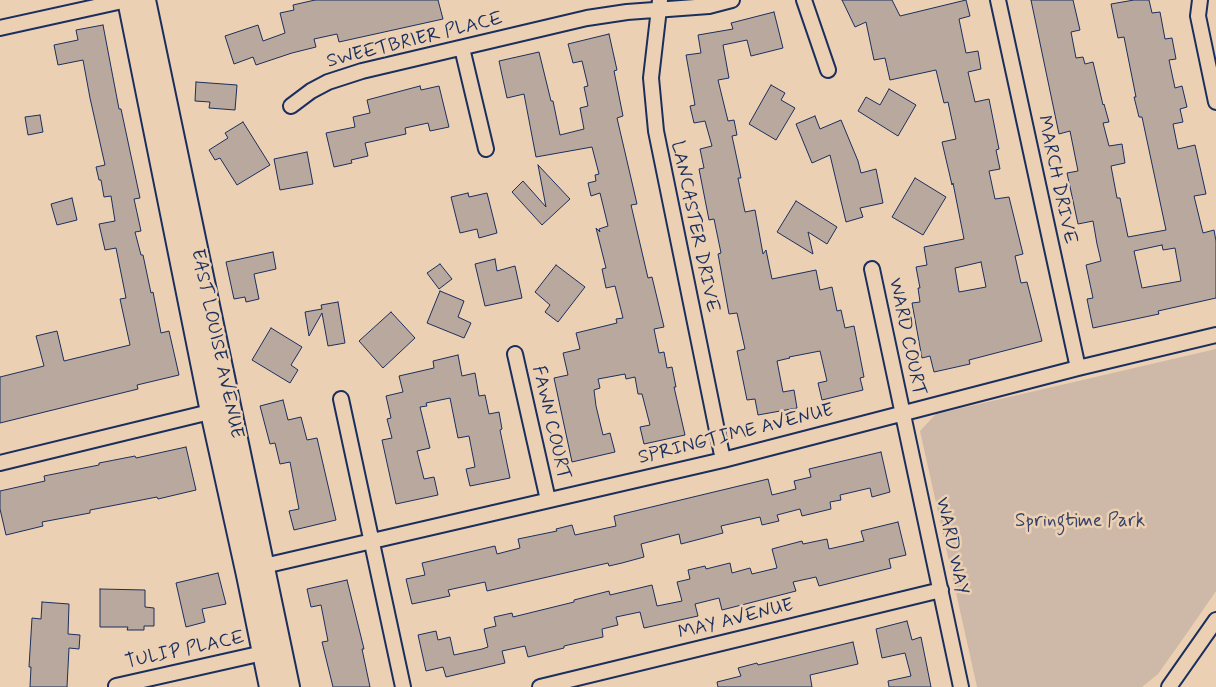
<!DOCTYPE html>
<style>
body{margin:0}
canvas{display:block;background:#ecd0b3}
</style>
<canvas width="1216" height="687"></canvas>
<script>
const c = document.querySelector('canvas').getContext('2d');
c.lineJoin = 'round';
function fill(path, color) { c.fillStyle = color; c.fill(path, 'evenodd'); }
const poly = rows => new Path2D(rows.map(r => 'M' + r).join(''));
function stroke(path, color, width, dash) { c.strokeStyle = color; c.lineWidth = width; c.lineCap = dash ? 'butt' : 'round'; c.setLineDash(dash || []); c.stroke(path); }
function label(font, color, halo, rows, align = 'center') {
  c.font = font + ' Mynerve,sans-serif'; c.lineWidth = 5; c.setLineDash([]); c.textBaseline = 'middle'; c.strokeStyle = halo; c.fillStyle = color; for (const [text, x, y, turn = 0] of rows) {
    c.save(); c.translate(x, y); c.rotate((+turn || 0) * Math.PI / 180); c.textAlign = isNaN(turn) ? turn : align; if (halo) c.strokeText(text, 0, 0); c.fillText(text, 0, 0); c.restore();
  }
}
const green = poly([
 [1216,349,1216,591,1187,633,1158,674,1142,687,977,687,920,431,936,414]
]);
const building = poly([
 [315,0,438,0,443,19,339,42,337,34,314,39,316,47,292,53,256,65,253,57,234,64,225,36,258,25,263,41,285,33,280,13,294,10,293,5,315,0],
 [842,0,892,0,900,16,966,0,970,16,959,19,966,53,978,51,981,69,968,72,975,102,989,99,999,149,996,150,1000,169,989,171,995,199,1009,197,1023,254,1015,256,1021,283,1027,282,1042,341,969,360,970,364,934,372,930,356,922,358,912,303,920,302,918,288,920,288,916,267,927,265,924,247,964,239,953,183,952,185,942,142,956,139,948,102,944,103,936,70,890,80,885,58,874,60,866,22,855,27,842,0],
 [981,262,986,287,959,292,955,268,981,262],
 [1031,0,1073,0,1080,30,1071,32,1076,58,1083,57,1085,64,1093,62,1103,105,1104,104,1109,122,1103,123,1109,146,1122,144,1125,163,1111,166,1117,198,1120,198,1128,237,1166,230,1142,117,1139,117,1134,97,1136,97,1124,37,1118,38,1111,4,1134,0,1149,0,1152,13,1160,12,1165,39,1172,38,1176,59,1169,60,1175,88,1182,86,1187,107,1180,109,1183,122,1173,124,1178,149,1195,145,1206,194,1194,196,1203,233,1214,230,1216,241,1216,298,1158,311,1159,314,1093,328,1087,299,1093,298,1086,265,1101,261,1097,244,1093,221,1078,224,1067,173,1078,171,1070,131,1059,134,1031,0],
 [1162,245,1163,250,1175,248,1181,281,1142,288,1134,251,1162,245],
 [774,12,783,48,751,56,747,40,723,45,729,78,718,80,728,121,734,120,737,135,732,136,741,178,738,178,745,212,755,210,763,254,766,250,772,279,816,270,820,290,832,287,837,311,841,310,845,328,854,326,864,377,860,378,863,390,822,400,818,383,827,381,820,351,789,357,790,358,777,361,783,392,794,390,797,408,758,415,755,399,747,400,737,351,745,349,737,313,729,314,718,254,721,253,714,219,709,220,699,169,704,168,700,149,712,146,705,121,694,123,690,106,695,105,686,55,701,53,698,35,733,29,731,23,774,12],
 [103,25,119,109,121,109,140,198,134,199,141,231,135,232,141,255,143,255,151,293,153,292,161,333,169,331,179,375,137,385,138,389,0,423,0,377,44,366,36,336,57,331,64,361,130,345,120,299,126,298,116,248,105,250,99,224,115,221,111,196,104,197,101,180,99,180,96,167,105,165,90,98,83,60,58,65,54,45,78,40,76,30,103,25],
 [609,34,617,70,614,71,623,116,617,118,637,204,631,205,648,278,652,277,664,327,654,329,659,353,664,352,667,368,672,367,676,387,674,387,685,435,644,444,640,427,650,425,642,394,638,394,635,377,626,379,625,374,598,379,600,388,594,390,596,406,603,435,610,433,615,452,572,462,554,378,568,375,563,353,580,349,576,333,617,323,616,319,623,318,615,286,606,288,602,269,606,268,596,228,600,232,599,229,608,226,600,193,591,196,588,183,596,181,595,175,599,174,592,147,536,157,524,94,507,98,499,61,539,52,551,101,553,101,560,135,584,129,580,108,588,106,584,87,588,86,582,61,573,63,568,44,609,34],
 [196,82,237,85,235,110,209,108,210,102,195,101,196,82],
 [771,85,785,93,781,100,795,108,776,140,749,124,771,85],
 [420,86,421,90,439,86,449,127,430,131,428,123,405,128,406,134,365,143,368,156,351,160,352,163,334,167,326,133,355,127,353,117,370,113,367,100,420,86],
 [889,89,916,105,898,136,858,111,866,97,880,105,889,89],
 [40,115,43,132,28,135,25,117,40,115],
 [815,116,820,129,841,120,858,161,861,173,876,169,883,203,860,208,863,217,846,222,830,155,812,163,796,124,815,116],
 [243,122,270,165,237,185,220,158,215,160,209,150,228,138,225,133,243,122],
 [307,152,313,184,280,190,274,159,307,152],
 [538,165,570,199,542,225,512,192,523,181,546,207,538,165],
 [915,178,946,197,923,235,892,217,915,178],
 [468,193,469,197,487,193,497,233,479,238,477,229,460,233,451,197,468,193],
 [72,198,77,220,57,225,51,204,72,198],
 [796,201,837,227,827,244,808,232,813,254,777,232,796,201],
 [273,252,276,269,254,274,259,299,246,302,245,297,234,299,226,262,273,252],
 [495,259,497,271,515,266,522,298,485,306,475,264,495,259],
 [440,264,452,279,439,289,427,273,440,264],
 [556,265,585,287,558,322,545,312,550,305,535,292,556,265],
 [440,291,464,301,458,317,471,323,464,338,427,323,440,291],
 [338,302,345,343,328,346,322,313,309,336,305,312,322,309,321,305,338,302],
 [391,312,415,338,383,368,359,341,391,312],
 [271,328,302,347,291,365,298,370,290,383,252,360,271,328],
 [458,355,462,376,475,373,479,396,485,395,489,414,499,412,502,429,500,430,510,478,470,486,466,469,475,467,469,436,458,438,450,398,426,403,427,406,420,407,430,448,417,451,424,479,434,477,438,495,396,504,382,440,392,438,387,419,391,418,386,396,403,392,399,376,434,368,433,361,458,355],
 [283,400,288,420,301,417,307,440,317,438,336,520,294,530,289,511,299,509,290,462,280,464,275,443,270,444,260,406,283,400],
 [186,447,196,490,158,499,157,497,90,510,90,513,42,522,43,526,6,535,0,509,0,491,45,481,44,476,99,465,99,463,135,456,136,458,186,447],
 [881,452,890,492,872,497,870,488,840,495,841,500,830,502,831,509,802,516,800,509,777,515,779,521,762,525,760,517,721,526,723,533,681,544,679,534,641,544,644,557,622,563,609,566,608,563,487,591,485,582,448,590,450,596,412,604,406,579,425,575,422,563,495,546,497,554,520,548,518,539,557,531,556,529,572,525,575,535,616,526,614,516,768,479,772,495,796,489,794,481,811,477,809,469,881,452],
 [898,522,906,555,889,559,891,568,819,586,816,577,793,582,796,591,722,610,719,598,695,604,698,616,644,628,640,612,616,617,618,625,602,629,603,637,564,646,564,648,528,657,525,646,502,651,505,663,446,677,443,667,426,671,418,635,436,631,438,640,450,637,454,655,482,649,488,647,484,629,496,626,494,617,512,613,513,617,574,602,574,600,609,591,610,595,652,585,657,606,682,601,677,582,690,579,688,570,705,566,706,569,730,563,732,573,750,568,752,574,777,568,772,549,802,541,803,544,827,539,829,549,864,541,861,531,898,522],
 [218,573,226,604,202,609,205,622,186,627,176,583,218,573],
 [347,580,364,649,362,649,370,687,333,687,322,642,328,641,321,605,311,607,307,589,347,580],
 [100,589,145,590,145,607,154,608,154,626,144,626,144,630,127,630,128,627,100,627,100,589],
 [42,602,69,604,68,634,80,635,79,649,69,648,67,687,30,687,31,667,29,667,32,618,41,619,42,602],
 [907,621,912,640,921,637,931,687,889,687,888,681,911,676,905,653,882,658,876,629,907,621],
 [853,642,858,664,810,675,812,687,718,687,717,682,741,676,738,668,757,663,758,665,853,642]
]);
const street = poly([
 [660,0,651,78,656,131,723,460],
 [804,0,828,70],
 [998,0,1078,368],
 [1200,0,1198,16,1216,102],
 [0,28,127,0],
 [462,48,486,149],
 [291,106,311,91,328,82,362,71,587,18,627,12,709,6,732,0],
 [872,269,961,687],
 [515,354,548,500],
 [341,399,403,687],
 [0,463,218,410],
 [264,566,723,460,1078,368,1216,335],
 [116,686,263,653],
 [540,687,941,590],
 [1169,687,1216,620]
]);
const secondary = poly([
 [128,0,211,412,247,575,270,687],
 [145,0,289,687]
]);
const streetNames = [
 ["SWEETBRIER PLACE",415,41,-14],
 ["MARCH DRIVE",1056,180,78],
 ["LANCASTER DRIVE",694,227,78],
 ["WARD COURT",906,337,78],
 ["EAST LOUISE AVENUE",216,344,78],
 ["FAWN COURT",550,423,77],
 ["SPRINGTIME AVENUE",736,435,-14],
 ["WARD WAY",951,546,78],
 ["MAY AVENUE",736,620,-14],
 ["TULIP PLACE",185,651,-12]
];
const parkNames = [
 ["Springtime Park",1080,522]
];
fill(green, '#ceb8a7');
fill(building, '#b8a89e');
stroke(building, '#1b2f5e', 1);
stroke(street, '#1b2f5e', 18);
stroke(secondary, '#1b2f5e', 24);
stroke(street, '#ecd0b3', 14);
stroke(secondary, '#ecd0b3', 20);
label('19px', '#1b2f5e', '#ecd0b3', streetNames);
label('19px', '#364469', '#ecd0b3', parkNames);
</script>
